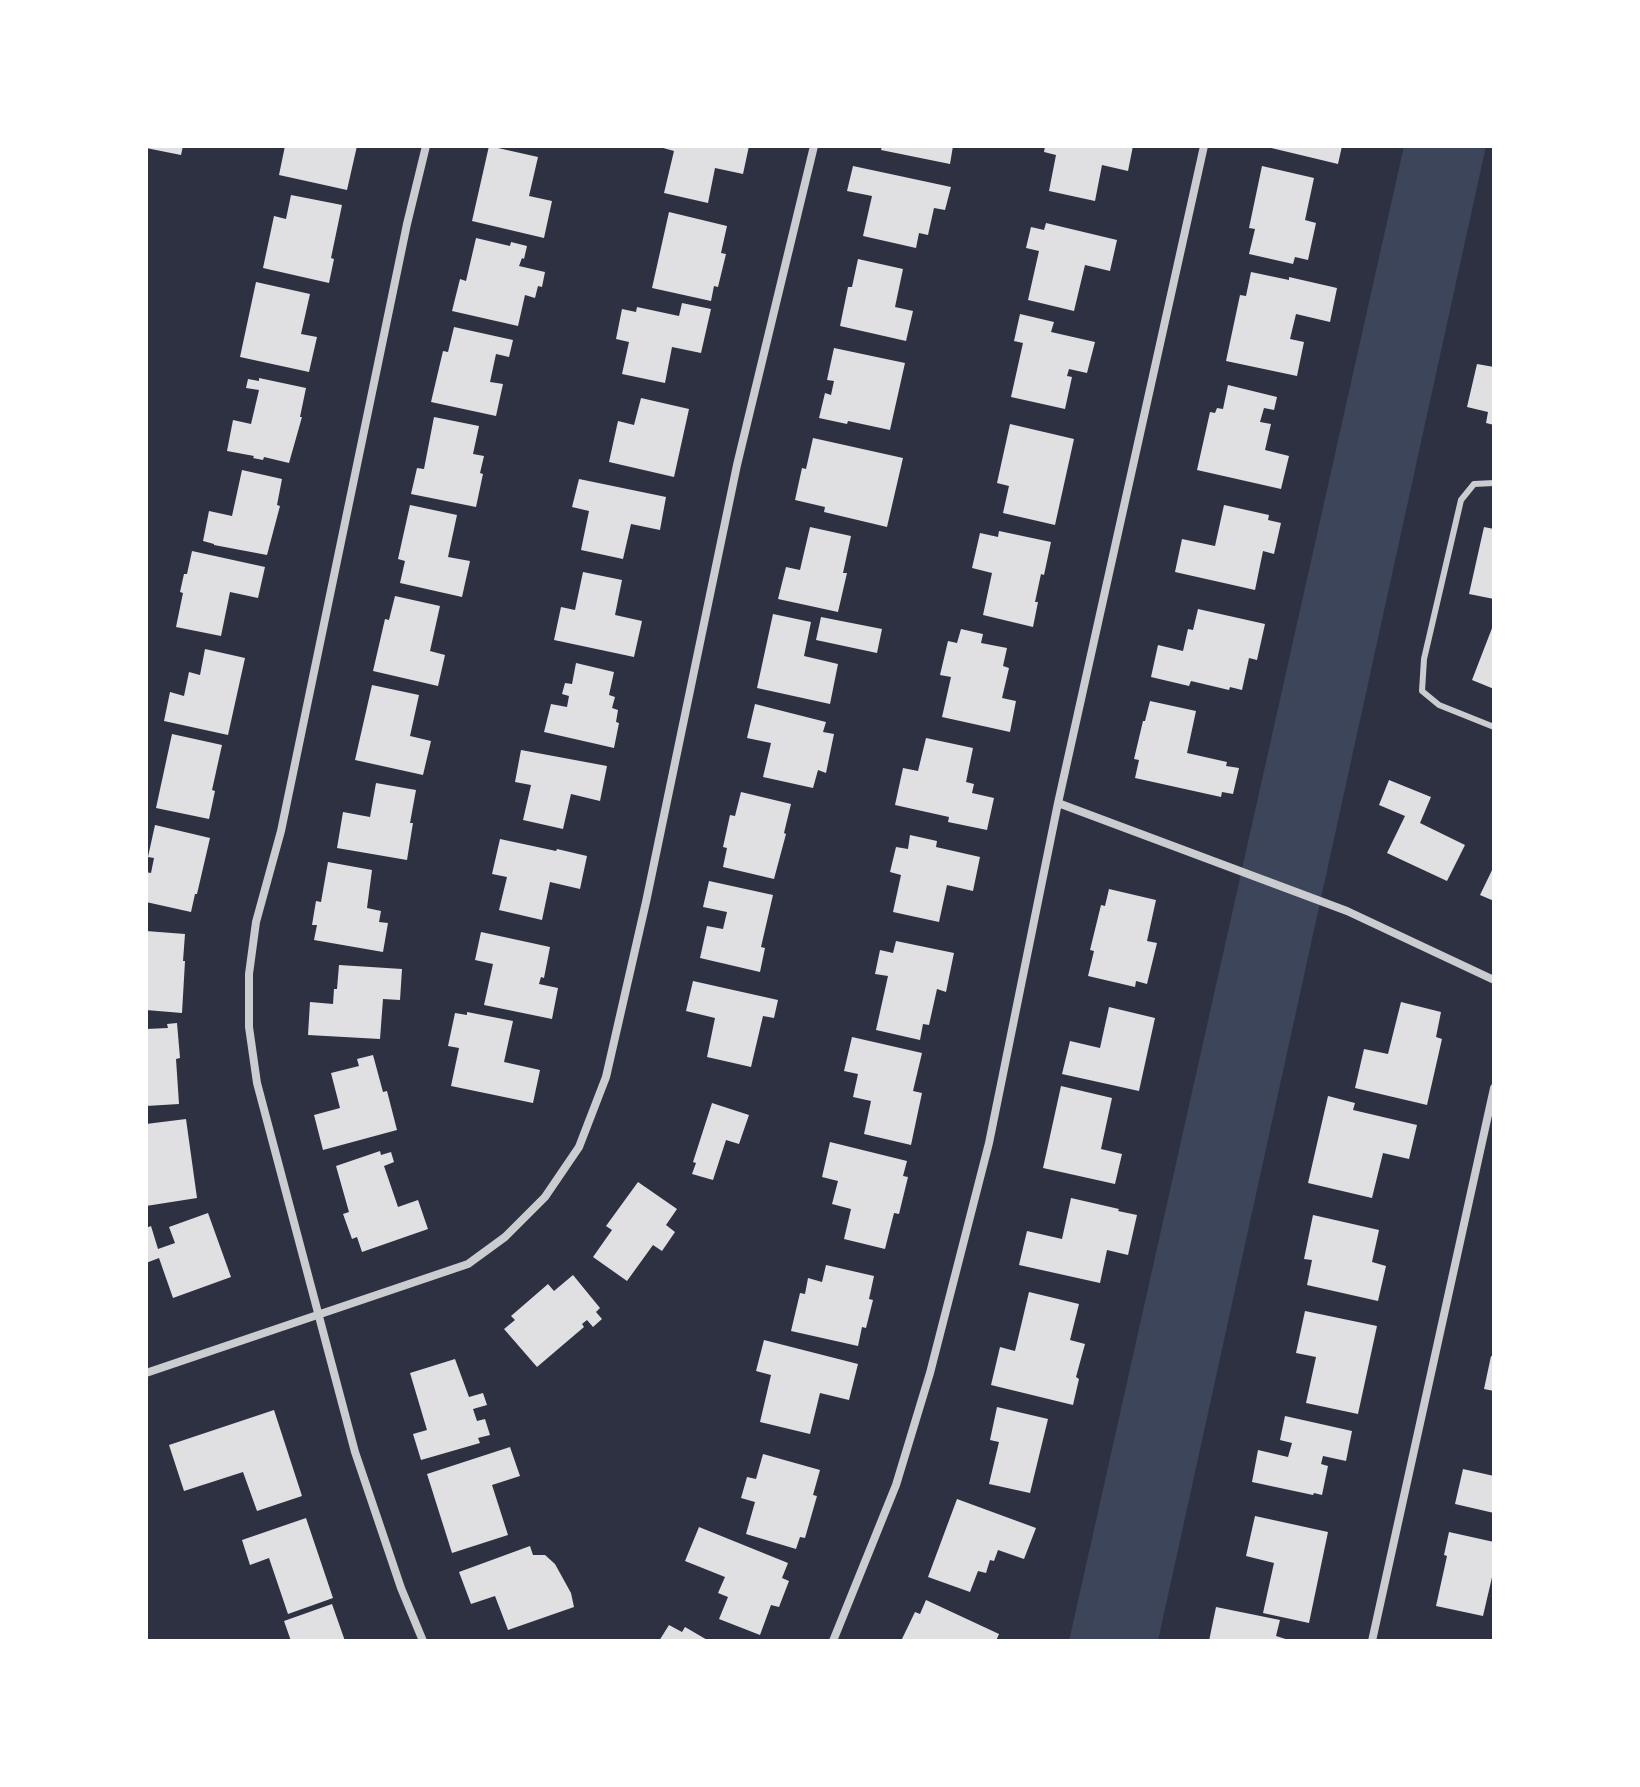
<!DOCTYPE html>
<style>
body{margin:0}
#map{position:relative;width:1640px;height:1787px;overflow:hidden;background:#2d3142;font-family:"Exo 2",sans-serif}
canvas{display:block}
.frame{position:absolute;inset:0;border:148px solid #fff;pointer-events:none}
</style>
<div id="map">
<canvas width="1640" height="1787"></canvas>
<div class="frame"></div>
</div>
<script>
const c = document.querySelector('canvas').getContext('2d');
c.lineJoin = 'round';
function fill(path, color) { c.fillStyle = color; c.fill(path, 'evenodd'); }
const poly = rows => new Path2D(rows.map(r => 'M' + r).join(''));
function stroke(path, color, width, dash) { c.strokeStyle = color; c.lineWidth = width; c.lineCap = dash ? 'butt' : 'round'; c.setLineDash(dash || []); c.stroke(path); }
const green = poly([
 [1404,146,1486,146,1158,1641,1069,1641]
]);
const building = poly([
 [146,146,183,146,181,155,146,148],
 [285,146,357,146,347,190,279,175],
 [489,146,538,157,529,196,552,201,544,238,472,221],
 [656,146,749,146,743,174,715,168,708,203,664,193,674,151],
 [882,146,953,146,950,164,881,150],
 [1045,146,1133,146,1128,171,1102,165,1095,201,1049,191,1056,155,1044,152],
 [1263,146,1342,146,1338,164],
 [853,166,951,187,945,210,934,208,928,235,919,233,916,248,863,236,872,196,847,191],
 [1262,166,1314,178,1305,220,1316,223,1308,260,1295,257,1293,264,1249,254,1255,229,1249,228],
 [291,195,342,205,331,258,334,259,329,283,263,268,274,216,286,219],
 [669,212,727,226,721,253,726,254,718,287,714,286,711,301,652,288],
 [1046,223,1117,240,1110,271,1085,265,1074,311,1028,300,1039,251,1026,248,1031,227,1044,230],
 [476,238,510,246,511,242,527,246,524,259,522,258,519,266,545,272,542,287,538,286,535,298,525,295,518,326,452,311,460,279,466,281],
 [858,259,903,269,895,307,913,311,906,341,840,326,848,287,852,287],
 [1251,272,1289,280,1289,277,1337,288,1330,322,1296,314,1290,339,1304,342,1297,376,1226,361,1240,295,1246,296],
 [256,282,310,294,301,334,317,337,309,372,240,357],
 [682,303,711,309,701,353,672,347,665,383,622,374,629,342,616,339,622,309,636,312,637,307,679,316],
 [1020,314,1054,322,1051,332,1095,342,1087,373,1069,369,1067,376,1072,377,1065,409,1011,397,1023,343,1014,341],
 [454,327,513,340,509,357,496,354,490,382,503,384,496,416,431,402,443,351,448,352],
 [834,348,905,363,890,430,848,421,847,424,819,418,825,393,831,395,834,381,827,380],
 [1477,364,1494,367,1494,425,1486,423,1488,412,1467,407],
 [259,378,306,388,300,417,302,417,289,463,264,457,263,460,253,458,254,456,227,451,233,420,251,424,259,390,246,388,248,379,259,381],
 [1228,385,1277,397,1274,410,1264,408,1260,422,1271,424,1265,450,1289,456,1281,489,1197,470,1210,412,1215,413,1217,408,1223,409],
 [641,398,689,409,674,477,609,462,618,421,634,425],
 [434,417,479,426,473,454,484,456,480,473,483,474,476,507,411,494,417,468,424,469],
 [1010,424,1074,439,1055,525,1003,513,1009,486,997,483],
 [813,438,903,458,887,527,824,512,825,507,795,500,802,468,806,469],
 [242,470,282,479,277,505,280,506,267,555,214,545,214,544,203,541,209,511,232,516],
 [579,479,666,497,660,530,631,524,623,559,581,550,589,511,572,507],
 [410,505,457,515,448,557,470,561,462,597,400,583,405,561,398,559],
 [1224,505,1269,515,1268,520,1281,523,1274,554,1263,551,1255,590,1175,572,1182,539,1215,546],
 [810,527,851,536,843,573,847,573,838,612,778,599,786,567,800,570],
 [1484,527,1494,529,1494,599,1469,594],
 [999,531,1051,542,1044,575,1041,574,1035,602,1038,602,1033,627,983,615,992,573,972,568,980,533,998,537],
 [192,551,265,567,258,598,230,592,221,636,176,627,183,593,180,592,184,574,187,574],
 [583,572,622,580,615,615,642,621,634,657,554,640,561,607,575,610],
 [395,596,440,606,430,651,445,655,438,686,373,671,385,619,389,620],
 [1198,609,1265,624,1257,660,1249,658,1242,690,1230,687,1229,690,1191,681,1189,686,1151,677,1158,645,1183,651,1188,629,1193,630],
 [773,614,811,622,804,656,838,664,830,704,757,688],
 [821,617,882,629,877,653,816,640],
 [1494,623,1494,689,1472,680],
 [961,629,983,634,981,643,1007,648,1003,666,1009,668,1002,698,1016,701,1010,732,942,717,951,677,940,675,948,641,957,643],
 [205,649,245,658,228,735,164,721,170,692,184,696,189,672,200,675],
 [576,663,614,672,609,695,615,697,612,708,618,710,616,722,619,723,614,748,544,732,551,704,567,707,569,696,562,694,565,683,572,684],
 [372,685,419,695,410,736,431,741,423,775,355,760],
 [1150,701,1196,711,1187,753,1227,762,1226,766,1239,768,1233,794,1222,792,1221,797,1135,778,1139,760,1134,759,1143,721,1145,721],
 [755,704,826,722,823,732,834,734,826,773,818,770,813,788,763,777,771,743,747,738],
 [172,734,222,745,212,790,215,791,209,819,156,808],
 [926,738,973,748,966,782,974,784,972,793,994,798,987,830,948,822,949,817,895,805,903,768,918,771],
 [521,750,607,766,600,801,571,794,563,829,523,820,531,785,515,782],
 [1389,780,1431,797,1420,823,1465,845,1447,881,1387,853,1405,816,1379,805],
 [376,783,416,790,410,823,413,823,407,860,337,848,343,812,370,817],
 [741,792,791,804,784,833,786,834,774,879,723,867,727,848,723,847,730,815,735,816],
 [155,825,210,838,197,894,195,894,191,912,146,902,146,872,151,873,154,858,148,857],
 [910,835,937,841,936,847,980,857,973,891,947,885,939,922,893,912,901,875,890,872,896,847,908,849],
 [500,839,556,851,557,849,587,856,580,889,550,882,542,920,499,910,507,877,492,874],
 [328,862,372,870,367,908,381,911,379,922,388,923,383,952,314,940,317,925,312,925,316,901,321,902],
 [1494,866,1494,901,1480,895],
 [709,881,773,895,761,947,765,948,760,972,700,958,707,926,723,929,727,912,703,907],
 [1109,889,1156,900,1147,941,1157,943,1147,984,1136,981,1135,987,1088,976,1094,951,1090,950,1101,905,1105,906],
 [146,931,185,934,183,961,185,961,182,1013,146,1010],
 [481,932,550,947,544,978,541,977,539,984,558,988,552,1019,484,1005,493,964,475,960],
 [896,941,954,953,946,992,937,989,929,1025,923,1024,920,1040,876,1030,888,976,875,974,880,950,893,953],
 [339,965,402,969,400,1000,383,999,380,1039,308,1035,310,1002,333,1004,334,989,337,989],
 [693,981,778,1000,774,1018,763,1016,751,1067,707,1057,715,1018,686,1011],
 [1401,1002,1441,1012,1436,1037,1442,1039,1427,1105,1355,1088,1364,1049,1388,1054],
 [1109,1007,1155,1018,1139,1091,1062,1074,1070,1041,1100,1048],
 [467,1012,513,1021,504,1062,540,1070,533,1103,451,1086,459,1048,448,1046,455,1013,467,1015],
 [177,1023,180,1058,176,1059,179,1104,146,1106,146,1029,168,1028,167,1024],
 [852,1037,922,1053,913,1091,922,1093,911,1145,864,1134,871,1101,853,1097,858,1074,844,1071],
 [373,1055,383,1092,387,1091,397,1130,323,1150,314,1115,340,1108,331,1073,359,1066,357,1059],
 [1061,1086,1112,1098,1101,1149,1122,1154,1115,1184,1043,1168],
 [1328,1096,1355,1103,1353,1110,1417,1125,1409,1159,1383,1153,1372,1198,1308,1183],
 [712,1103,749,1115,739,1144,726,1140,713,1180,692,1174,696,1163,693,1162],
 [186,1119,197,1198,146,1206,146,1152,148,1151,146,1124],
 [830,1142,907,1161,903,1176,908,1177,899,1214,894,1213,885,1249,844,1239,851,1209,832,1204,838,1181,822,1177],
 [380,1151,381,1155,391,1152,394,1162,384,1166,398,1207,418,1200,428,1229,362,1252,357,1237,352,1239,343,1214,349,1212,336,1166],
 [638,1182,677,1209,666,1225,675,1232,662,1251,653,1245,627,1281,593,1257,612,1230,606,1226],
 [1071,1198,1119,1209,1118,1211,1137,1215,1128,1255,1107,1250,1100,1283,1019,1265,1027,1231,1062,1239],
 [208,1213,231,1277,173,1298,159,1258,146,1263,146,1228,151,1226,158,1249,175,1243,169,1227],
 [1313,1215,1379,1230,1372,1262,1386,1266,1378,1301,1307,1285,1312,1260,1304,1259],
 [826,1265,874,1276,869,1299,873,1300,866,1328,862,1327,858,1346,791,1331,800,1293,805,1294,808,1278,822,1282],
 [573,1275,600,1308,596,1312,602,1319,593,1327,587,1320,582,1324,584,1327,537,1367,504,1329,515,1320,511,1316,548,1284,554,1291],
 [1029,1292,1079,1304,1070,1340,1085,1344,1076,1377,1079,1379,1073,1405,991,1385,1000,1347,1015,1351],
 [1305,1311,1377,1326,1358,1414,1306,1403,1316,1357,1296,1353],
 [764,1340,858,1364,849,1400,820,1393,810,1434,760,1422,771,1375,756,1371],
 [1491,1356,1494,1357,1494,1391,1484,1389],
 [455,1359,469,1397,483,1393,487,1405,473,1409,477,1421,485,1419,490,1435,478,1438,480,1443,421,1460,413,1434,427,1430,410,1373],
 [997,1407,1048,1419,1030,1493,989,1484,999,1442,990,1440],
 [274,1410,302,1496,257,1511,243,1472,184,1491,169,1445],
 [1285,1416,1352,1431,1346,1461,1323,1456,1321,1464,1328,1466,1322,1495,1314,1493,1313,1495,1252,1482,1258,1450,1288,1457,1292,1443,1280,1440],
 [510,1447,520,1476,492,1485,508,1535,452,1553,427,1474],
 [763,1454,820,1470,813,1495,817,1496,805,1538,800,1537,796,1549,746,1534,755,1502,741,1498,747,1477,756,1479],
 [1463,1469,1494,1476,1494,1513,1455,1504],
 [957,1499,1036,1528,1024,1559,998,1550,994,1561,990,1560,986,1573,978,1571,970,1592,928,1577],
 [1255,1516,1328,1532,1309,1623,1263,1613,1274,1563,1246,1556],
 [306,1518,333,1598,288,1614,269,1558,250,1565,242,1540],
 [699,1527,788,1563,782,1578,789,1581,779,1607,771,1605,760,1635,719,1619,728,1597,718,1593,725,1577,685,1561],
 [1449,1532,1494,1542,1494,1574,1493,1573,1483,1616,1436,1606,1447,1556,1444,1555],
 [530,1546,533,1555,545,1555,555,1564,571,1593,574,1607,508,1630,495,1596,471,1604,459,1572],
 [926,1600,999,1634,996,1641,901,1641,915,1612,920,1614],
 [332,1604,345,1641,291,1641,284,1621],
 [1216,1607,1280,1620,1276,1636,1292,1641,1209,1641],
 [669,1625,682,1632,685,1627,709,1641,659,1641]
]);
const service = poly([
 [1494,483,1474,484,1461,500,1424,659,1422,691,1439,705,1494,727]
]);
const minor = poly([
 [1058,803,1347,911,1494,980],
 [146,1373,468,1264,505,1237,545,1197,579,1147,606,1077,646,902,737,465,814,146],
 [423,1641,401,1588,355,1452,257,1083,249,1027,249,974,256,922,281,831,407,224,426,146],
 [833,1641,896,1485,930,1373,989,1143,1058,803,1204,146],
 [1372,1641,1494,1088]
]);
fill(green, '#3c4559');
fill(building, '#e0e0e3');
stroke(service, '#caccd0', 6);
stroke(minor, '#caccd0', 8);
</script>
